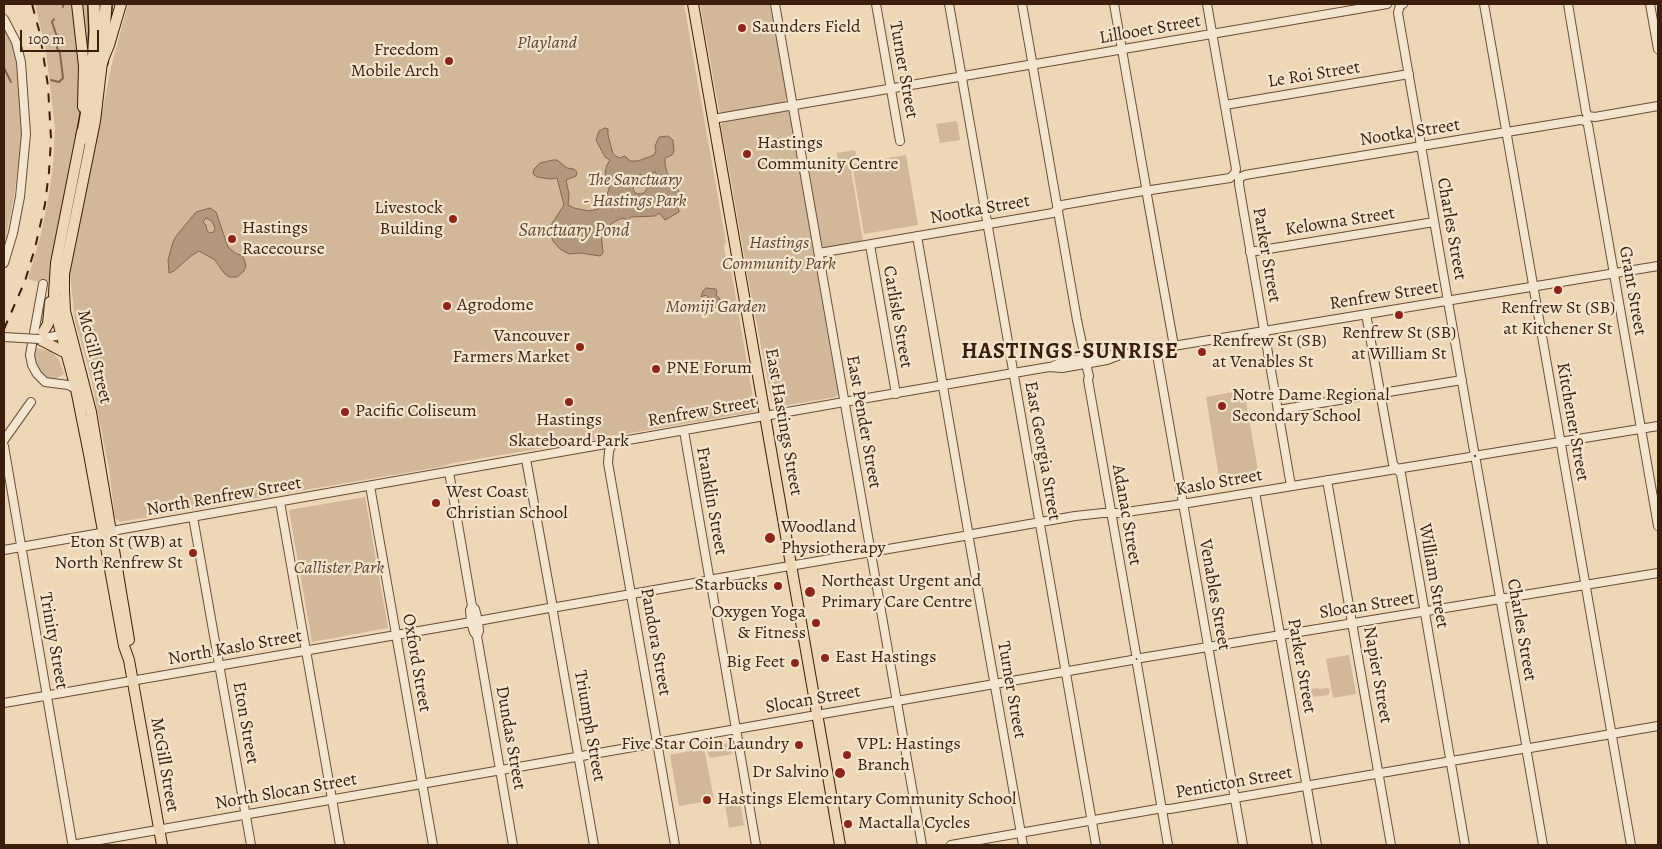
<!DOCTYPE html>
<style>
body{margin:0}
#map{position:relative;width:1662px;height:849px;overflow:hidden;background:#eed7b5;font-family:Alegreya,serif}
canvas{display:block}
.frame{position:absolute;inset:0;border:5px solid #3b1e0c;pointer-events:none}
.scale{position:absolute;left:20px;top:30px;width:79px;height:22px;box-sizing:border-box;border:2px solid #3b1e0c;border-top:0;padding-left:6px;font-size:15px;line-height:18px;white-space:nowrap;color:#3b1e0c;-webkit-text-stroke:4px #f4e5cf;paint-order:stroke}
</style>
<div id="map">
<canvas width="1662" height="849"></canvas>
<div class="frame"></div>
<div class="scale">100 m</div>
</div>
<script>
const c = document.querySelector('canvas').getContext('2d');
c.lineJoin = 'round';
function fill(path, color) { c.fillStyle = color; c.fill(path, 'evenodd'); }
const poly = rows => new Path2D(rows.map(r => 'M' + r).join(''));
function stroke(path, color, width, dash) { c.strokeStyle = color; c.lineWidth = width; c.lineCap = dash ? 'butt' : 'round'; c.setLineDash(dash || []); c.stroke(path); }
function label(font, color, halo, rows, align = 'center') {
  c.font = font + ' Alegreya,serif'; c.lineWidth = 4.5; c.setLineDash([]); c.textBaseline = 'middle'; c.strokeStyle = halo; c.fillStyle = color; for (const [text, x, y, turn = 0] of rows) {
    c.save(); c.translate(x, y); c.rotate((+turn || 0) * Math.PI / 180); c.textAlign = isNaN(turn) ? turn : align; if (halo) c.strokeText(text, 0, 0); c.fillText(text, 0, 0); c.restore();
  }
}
const green = poly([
 [35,4,74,4,81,60,81,114,48,285,28,279,41,234,49,194,53,165,55,129,46,51],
 [81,4,88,4,89,52,87,48],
 [128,4,684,4,726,242,724,247,727,262,731,269,755,409,752,412,619,435,605,436,598,439,453,463,440,467,287,493,283,490,273,491,269,496,120,522,115,518,109,469,91,378,75,321,70,274,111,67],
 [700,4,770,4,787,96,785,102,723,113,719,111],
 [4,25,11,40,17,61,22,133,22,148,20,150,14,197,4,246],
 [785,111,789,112,790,115,838,394,835,397,777,407,772,403,751,294,721,125,724,121],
 [957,121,960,140,940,143,936,124],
 [855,150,857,158,838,162,837,153],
 [906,155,918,225,864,234,852,164],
 [850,164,863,241,824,248,821,244,809,171],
 [35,348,50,351,54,354,59,359,64,374,57,378,50,380,43,374,38,367,35,358],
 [1244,390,1259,476,1220,483,1206,397],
 [365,497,388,628,312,642,289,510],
 [1349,655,1356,694,1333,698,1326,659],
 [1318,688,1318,689,1326,688,1329,689,1330,691,1328,695,1305,698,1304,690],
 [729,743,732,754,711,758,708,755,707,747],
 [704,748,714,800,679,806,670,755],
 [740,801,744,825,729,828,725,804]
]);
const water = poly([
 [605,128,608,129,608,135,613,154,619,158,625,156,630,161,638,161,654,155,656,151,655,146,659,137,668,136,673,140,674,151,672,155,665,158,665,164,667,173,680,193,677,198,679,212,665,220,659,213,655,216,631,217,627,220,622,218,614,222,601,232,603,253,600,256,580,253,569,254,560,249,553,241,550,233,551,225,564,205,557,178,550,179,537,177,533,174,534,169,540,163,553,160,557,160,567,168,574,169,577,172,576,176,566,180,569,194,568,205,574,208,589,211,598,209,605,202,610,185,605,173,607,165,610,160,605,157,596,140,599,131,605,128],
 [655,172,660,180,658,186,649,185,644,193,640,194,635,193,633,189,635,183,634,178,640,174,644,177,645,183,647,182,650,174,655,172],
 [210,208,216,212,228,247,235,253,243,256,246,266,244,271,237,277,229,277,224,273,215,260,199,251,191,256,174,271,169,273,168,260,173,242,177,235,196,212,210,208],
 [206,218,212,221,215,228,214,232,210,233,207,231,206,225,203,222,206,218],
 [706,288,716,289,717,292,716,295,720,299,719,306,716,308,705,306,704,301,708,300,708,297,706,295,701,297,703,291,706,288]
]);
const stream = poly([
 [63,4,63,7],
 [4,68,11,82],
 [51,80,59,82,63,78,60,53,57,48,57,37,52,22,54,19]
]);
const minor = poly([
 [775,4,922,845],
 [876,4,900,141],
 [949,4,1096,845],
 [1022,4,1032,61],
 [1114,4,1146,187],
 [1403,4,1400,5,1398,13,1474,451],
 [1484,4,1631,845],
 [1568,4,1586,112,1588,116,1595,117,1658,106],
 [1650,4,1658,49],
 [4,19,16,42,21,62,26,134,20,197,13,233,4,263],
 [1036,64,1387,4],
 [1033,68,1077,320,1085,358],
 [1225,105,1409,74],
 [713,119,1028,65],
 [1151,190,1230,178,1235,173,1236,169,1207,4],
 [1147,195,1174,346],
 [917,236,968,531],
 [870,245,896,394],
 [1250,252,1434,222],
 [819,253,1053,213,1062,205,1143,191],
 [43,284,30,355,32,365,37,374,45,382,68,385,76,389],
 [1366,314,1393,464,1401,474,1465,845],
 [39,339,66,334],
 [1156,349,1243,845],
 [1086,364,1089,376,1088,380,1136,654],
 [1051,367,1062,362,1105,355,1115,355],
 [1278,410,1462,380],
 [684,431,709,576],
 [4,440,31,402],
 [612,444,609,451,608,463,675,845],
 [4,446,72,842],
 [1480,455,1658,426],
 [526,459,552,603],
 [1476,461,1526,744],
 [449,472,472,606,475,609,478,621,479,631,477,636],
 [1327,480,1391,845],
 [370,486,433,845],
 [1291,486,1244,214,1239,184,1239,178,1245,175,1580,120,1586,121,1588,125,1658,526],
 [1255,492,1317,845],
 [280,502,340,845],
 [193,517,251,845],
 [973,534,1075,516,1103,513,1119,513,1176,505,1470,457],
 [969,539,1023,845],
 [4,550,844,402,1049,367,1062,368,1107,360,1120,355,1149,350,1658,266],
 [714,579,964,536],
 [711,584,756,845],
 [472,606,470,610,471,622,474,632,477,636,513,845],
 [557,607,706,581],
 [553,612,594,845],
 [478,621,549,608],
 [1141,658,1658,573],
 [1137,664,1168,845],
 [4,703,471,622],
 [1530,748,1658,726],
 [1527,753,1543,845],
 [77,844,1132,660],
 [951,845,1157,809,1170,809,1522,749]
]);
const major = poly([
 [77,4,84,66,83,107],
 [121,4,109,45,102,62,95,121,64,274,64,290,65,311,91,412,129,640],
 [693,4,840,845],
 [82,132,56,263,54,294,57,318,76,389,89,454,124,646,129,660,162,845],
 [50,302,48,324,39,339,66,353]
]);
const highway = poly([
 [102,62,106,4],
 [82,139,92,81,95,31,94,4]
]);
const rail = poly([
 [4,329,25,281,35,248,45,204,49,172,51,139,48,86,40,34,32,4]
]);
const minorBridge = poly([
 [4,337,39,339]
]);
const markers = [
 [742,28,5,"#8f2418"],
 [449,61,5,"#8f2418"],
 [747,154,5,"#8f2418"],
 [453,219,5,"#8f2418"],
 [232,239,5,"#8f2418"],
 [1558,290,5,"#8f2418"],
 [447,306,5,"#8f2418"],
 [1399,315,5,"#8f2418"],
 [580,347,5,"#8f2418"],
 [1202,352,5,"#8f2418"],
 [656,369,5,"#8f2418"],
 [569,402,5,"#8f2418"],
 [1222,406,5,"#8f2418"],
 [345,412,5,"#8f2418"],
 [436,503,5,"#8f2418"],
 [770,538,6,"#8f2418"],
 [193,553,5,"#8f2418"],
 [778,586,5,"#8f2418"],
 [810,592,6,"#8f2418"],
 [816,623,5,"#8f2418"],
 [825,658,5,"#8f2418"],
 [795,663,5,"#8f2418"],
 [799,745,5,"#8f2418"],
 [847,755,5,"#8f2418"],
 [840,773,6,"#8f2418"],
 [707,800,5,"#8f2418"],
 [848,824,5,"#8f2418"]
];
const poiNames = [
 ["Saunders Field",752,28],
 ["Freedom",439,51,"right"],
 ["Mobile Arch",439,72,"right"],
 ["Hastings",757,144],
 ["Community Centre",757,165],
 ["Livestock",443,209,"right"],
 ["Building",443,230,"right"],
 ["Hastings",242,229],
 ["Racecourse",242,250],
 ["Agrodome",457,306],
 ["Renfrew St (SB)",1558,309,"center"],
 ["at Kitchener St",1558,330,"center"],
 ["Renfrew St (SB)",1399,334,"center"],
 ["at William St",1399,355,"center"],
 ["Vancouver",570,337,"right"],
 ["Farmers Market",570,358,"right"],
 ["Renfrew St (SB)",1212,342],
 ["at Venables St",1212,363],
 ["PNE Forum",666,369],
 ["Notre Dame Regional",1232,396],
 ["Secondary School",1232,417],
 ["Pacific Coliseum",355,412],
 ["Hastings",569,421,"center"],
 ["Skateboard Park",569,442,"center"],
 ["West Coast",446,493],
 ["Christian School",446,514],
 ["Woodland",781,528],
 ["Physiotherapy",781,549],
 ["Eton St (WB) at",183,543,"right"],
 ["North Renfrew St",183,564,"right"],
 ["Northeast Urgent and",821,582],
 ["Primary Care Centre",821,603],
 ["Starbucks",768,586,"right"],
 ["Oxygen Yoga",806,613,"right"],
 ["& Fitness",806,634,"right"],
 ["East Hastings",835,658],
 ["Big Feet",785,663,"right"],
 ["Five Star Coin Laundry",789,745,"right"],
 ["VPL: Hastings",857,745],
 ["Branch",857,766],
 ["Dr Salvino",829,773,"right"],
 ["Hastings Elementary Community School",717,800],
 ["Mactalla Cycles",858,824]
];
const streetNames = [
 ["Lillooet Street",1150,30,-10],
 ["Turner Street",903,70,80],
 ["Le Roi Street",1314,75,-9],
 ["Nootka Street",1410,133,-9],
 ["Nootka Street",980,210,-10],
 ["Kelowna Street",1340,222,-9],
 ["Charles Street",1451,229,80],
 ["Parker Street",1266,255,80],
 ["Grant Street",1632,291,80],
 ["Renfrew Street",1384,296,-9],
 ["Carlisle Street",897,317,80],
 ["McGill Street",94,357,76],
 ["Renfrew Street",702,412,-10],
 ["East Hastings Street",783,422,80],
 ["East Pender Street",863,422,80],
 ["Kitchener Street",1572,422,80],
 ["East Georgia Street",1042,451,80],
 ["Kaslo Street",1219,483,-10],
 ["North Renfrew Street",224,497,-10],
 ["Franklin Street",711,501,80],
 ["Adanac Street",1126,515,80],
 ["William Street",1433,576,80],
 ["Venables Street",1214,595,80],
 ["Slocan Street",1367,606,-9],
 ["Charles Street",1521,630,80],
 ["Trinity Street",53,641,80],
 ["Pandora Street",655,642,80],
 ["North Kaslo Street",235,648,-10],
 ["Oxford Street",416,663,80],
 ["Parker Street",1301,666,80],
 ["Napier Street",1377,675,80],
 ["Turner Street",1011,690,80],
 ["Slocan Street",813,700,-10],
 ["Eton Street",245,723,80],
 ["Triumph Street",589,726,80],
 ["Dundas Street",510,738,80],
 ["McGill Street",164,765,80],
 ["Penticton Street",1234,783,-10],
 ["North Slocan Street",286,792,-10]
];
const parkNames = [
 ["Playland",547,44],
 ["The Sanctuary",635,181],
 ["- Hastings Park",635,202],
 ["Hastings",779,244],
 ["Community Park",779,265],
 ["Momiji Garden",716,308],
 ["Callister Park",339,569]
];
const waterNames = [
 ["Sanctuary Pond",574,231]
];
const districtNames = [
 ["HASTINGS-SUNRISE",1070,353]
];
fill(green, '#d0b898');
fill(water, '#b1987c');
stroke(water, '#82674f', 1);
stroke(stream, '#82674f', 2);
stroke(minor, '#684c36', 10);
stroke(major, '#3b1e0c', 12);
stroke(highway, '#3b1e0c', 14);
stroke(minor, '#f4e5cf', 8);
stroke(major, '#eed7b5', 10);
stroke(highway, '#eed7b5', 11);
stroke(rail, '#3b1e0c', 2, [9, 9]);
stroke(minorBridge, '#684c36', 10, []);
stroke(minorBridge, '#f4e5cf', 8);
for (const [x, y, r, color] of markers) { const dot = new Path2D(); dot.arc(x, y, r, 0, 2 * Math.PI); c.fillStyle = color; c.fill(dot); stroke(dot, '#f4e5cf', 2); }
label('18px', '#3b1e0c', '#f4e5cf', poiNames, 'left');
label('18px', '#3b1e0c', '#f4e5cf', streetNames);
label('italic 18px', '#60442f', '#f4e5cf', parkNames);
label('italic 19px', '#644933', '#f4e5cf', waterNames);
c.letterSpacing = '1px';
label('bold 22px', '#3b1e0c', '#f4e5cf', districtNames);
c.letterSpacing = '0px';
</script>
